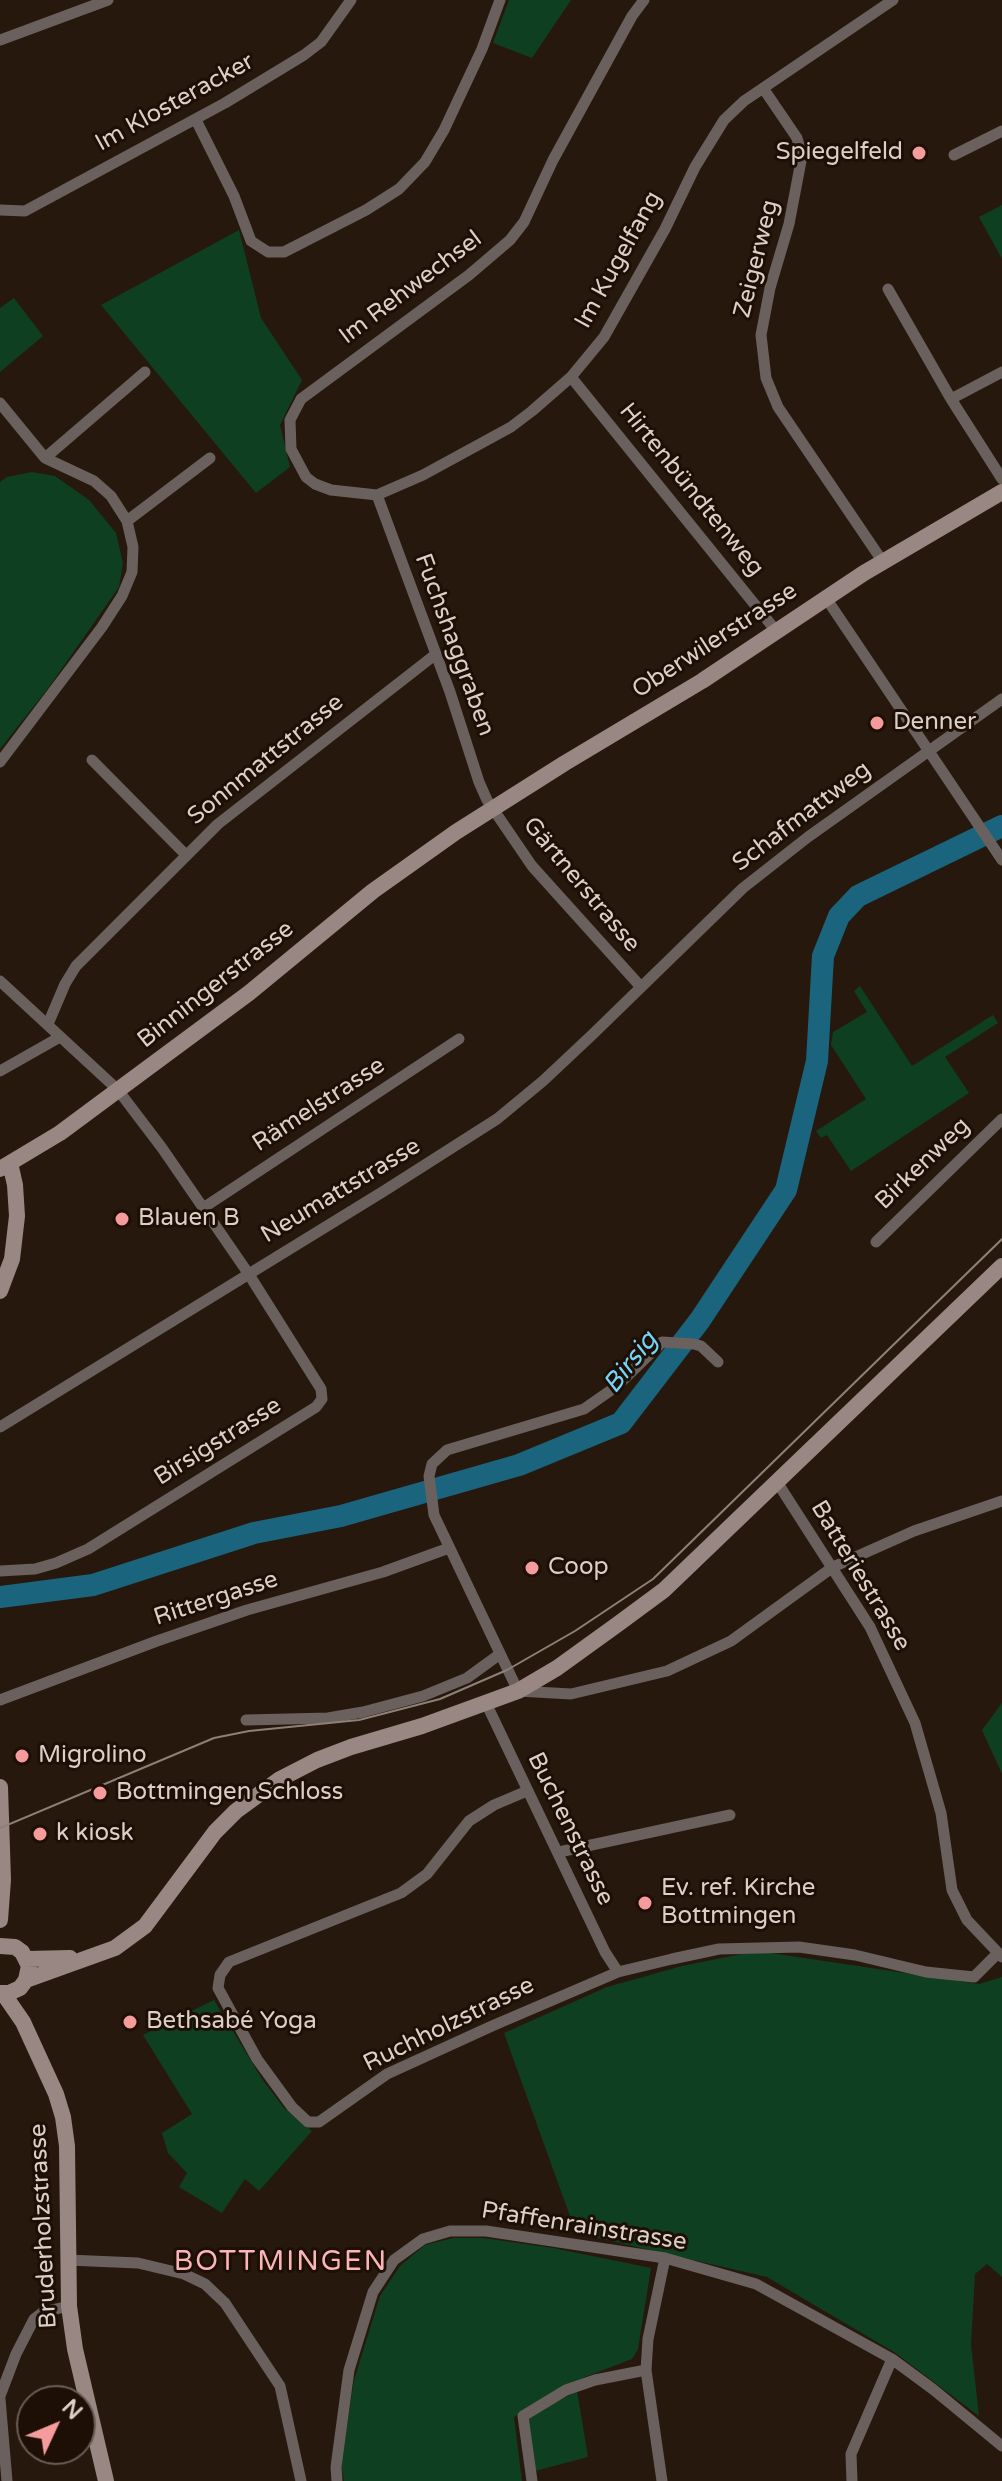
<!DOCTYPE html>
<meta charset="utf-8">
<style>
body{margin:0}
#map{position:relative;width:1002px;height:2481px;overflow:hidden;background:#27180d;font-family:"Varela Round",sans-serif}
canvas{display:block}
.north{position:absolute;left:16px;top:2385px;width:80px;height:80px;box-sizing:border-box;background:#1d0f05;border:2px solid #695c53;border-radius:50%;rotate:46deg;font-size:22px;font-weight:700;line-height:32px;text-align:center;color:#dbcfc8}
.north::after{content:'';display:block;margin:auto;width:28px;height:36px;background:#f59b9c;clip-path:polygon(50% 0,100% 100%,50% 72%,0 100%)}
</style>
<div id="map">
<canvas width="1002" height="2481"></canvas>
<div class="north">N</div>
</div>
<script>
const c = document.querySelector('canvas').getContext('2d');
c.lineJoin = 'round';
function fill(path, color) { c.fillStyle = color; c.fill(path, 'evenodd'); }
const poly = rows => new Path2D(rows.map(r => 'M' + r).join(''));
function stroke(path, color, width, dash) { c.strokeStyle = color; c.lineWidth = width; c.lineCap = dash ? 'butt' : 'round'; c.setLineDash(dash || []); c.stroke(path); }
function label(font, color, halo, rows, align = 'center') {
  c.font = font + ' "Varela Round",sans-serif'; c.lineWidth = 6; c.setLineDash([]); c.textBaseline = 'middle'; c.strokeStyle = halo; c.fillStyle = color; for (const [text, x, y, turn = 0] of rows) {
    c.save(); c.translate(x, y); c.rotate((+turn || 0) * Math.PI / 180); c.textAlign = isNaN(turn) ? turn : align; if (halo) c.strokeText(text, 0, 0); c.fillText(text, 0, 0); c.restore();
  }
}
const green = poly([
 [509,0,571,0,532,58,493,43],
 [1002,205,1002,259,979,217],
 [239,230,261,318,302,380,280,425,290,467,256,493,101,305],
 [14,298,43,336,0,372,0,308],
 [32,472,55,476,89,500,116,533,123,563,119,587,49,687,0,749,0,482,7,477],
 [860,986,912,1066,993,1015,998,1023,945,1057,969,1093,851,1171,827,1135,821,1138,816,1131,866,1099,831,1045,833,1032,867,1012,854,991],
 [1002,1703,1002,1774,982,1730],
 [757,1951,979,1984,1002,1977,1002,2277,987,2264,975,2274,971,2344,979,2416,894,2352,767,2277,576,2233,504,2033,607,1987,682,1966],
 [214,2000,262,2079,284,2108,312,2131,259,2191,245,2179,222,2213,179,2187,187,2173,168,2153,162,2133,192,2114,143,2035],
 [453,2238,483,2238,553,2248,651,2268,638,2349,632,2359,585,2377,514,2417,522,2481,344,2481,341,2464,354,2380,380,2296,400,2266,425,2245],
 [577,2391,588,2457,535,2471,528,2418]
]);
const river = poly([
 [0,1597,93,1585,254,1533,341,1516,519,1465,621,1423,700,1320,786,1190,817,1061,823,956,839,916,858,896,1002,826]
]);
const minor = poly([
 [644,0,632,16,553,160,524,222,510,240,469,275,301,399,290,420,291,449,306,477,315,484,331,490,377,495,423,475,511,427,532,411,571,377,604,337,665,229,695,167,724,120,744,101,893,0],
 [0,40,108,0],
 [763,88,797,138,802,156,789,224,770,288,761,335,766,378,778,407,883,562],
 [196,120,234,196,251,241,268,252,284,252,366,210,399,189,425,162,444,130,482,49,500,0],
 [954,155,1002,131],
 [0,210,25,211,225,103,304,55,321,42,351,0],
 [888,289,951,399,1002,479],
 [571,377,777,632],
 [951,399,1002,372],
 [0,403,45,458,94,481,111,496,127,521,133,547,132,572,122,596,102,627,0,762],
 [45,458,145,372],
 [377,495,450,692,479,782,487,800,532,866,641,987],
 [127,521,210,458],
 [826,598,1002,860],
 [92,760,186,855],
 [0,981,118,1090,162,1148,248,1273,321,1389,322,1399,316,1407,88,1549,56,1563,35,1569,0,1571],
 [48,1024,65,984,76,966,218,824,436,654],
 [0,1071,60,1037],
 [203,1208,459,1039],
 [876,1242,1002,1119],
 [718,1362,701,1346,694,1344,662,1342,617,1386,584,1409,447,1450,432,1464,429,1476,434,1515,518,1691,571,1694,667,1671,731,1641,833,1567,914,1531,1002,1501],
 [0,1427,384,1191,497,1119,543,1081,593,1034,743,888,808,837,1002,699],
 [777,1482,870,1627,915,1723,941,1813,952,1890,967,1920,1002,1957],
 [0,1700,157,1641,247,1610,383,1572,449,1548],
 [486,1703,605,1952,618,1972],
 [246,1720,328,1718,363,1712,423,1696,467,1678,500,1654],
 [527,1791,494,1805,469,1821,427,1874,401,1893,229,1962,220,1975,218,1988,257,2059,292,2107,308,2122,319,2122,387,2074,492,2026,618,1972,672,1959,719,1949,799,1947,855,1955,926,1972,974,1977,998,1953],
 [559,1852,730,1815],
 [68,2260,138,2263,184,2274,205,2284,225,2303,280,2386,301,2481],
 [0,2396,16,2354,34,2319,43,2312,69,2306],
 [0,2399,7,2481],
 [337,2481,336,2467,349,2370,373,2292,394,2260,423,2239,450,2231,486,2231,665,2258,756,2284,892,2359,934,2390,1002,2446],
 [532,2481,523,2416,566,2390,595,2380,646,2370],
 [662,2481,646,2370,648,2339,665,2258],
 [852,2481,851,2454,892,2359]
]);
const secondary = poly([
 [0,1169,60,1133,118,1090,249,993,373,891,456,832,565,763,702,681,864,573,1002,492],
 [0,1291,12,1259,17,1216,15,1185,10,1163],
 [0,1787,3,1880,0,1920],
 [0,1946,15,1947,22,1952,29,1966,26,1980,20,1988,9,1993,0,1993],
 [27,1959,70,1958],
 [26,1980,115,1948,145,1926,215,1832,236,1811,280,1779,317,1760,351,1747,422,1726,518,1691,557,1668,618,1624,664,1590,1002,1266],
 [3,1993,23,2022,56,2094,63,2117,67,2146,69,2306,75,2349,106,2481]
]);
const tram = poly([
 [0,1828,214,1738,249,1731,359,1720,440,1699,507,1670,575,1631,653,1579,1002,1239]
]);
const markers = [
 [919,153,8,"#f59b9c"],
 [877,723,8,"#f59b9c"],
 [122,1219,8,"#f59b9c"],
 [532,1568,8,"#f59b9c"],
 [22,1756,8,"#f59b9c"],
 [100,1793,8,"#f59b9c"],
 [40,1834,8,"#f59b9c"],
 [645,1903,8,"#f59b9c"],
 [130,2022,8,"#f59b9c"]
];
const streetNames = [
 ["Im Klosteracker",175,103,-29],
 ["Zeigerweg",757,259,-76],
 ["Im Kugelfang",619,260,-61],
 ["Im Rehwechsel",411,288,-37],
 ["Hirtenbündtenweg",691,490,51],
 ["Oberwilerstrasse",715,641,-33],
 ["Fuchshaggraben",454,645,70],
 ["Sonnmattstrasse",266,760,-39],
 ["Schafmattweg",802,817,-37],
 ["Gärtnerstrasse",581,885,50],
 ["Binningerstrasse",216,985,-38],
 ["Rämelstrasse",319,1105,-33],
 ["Birkenweg",923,1164,-44],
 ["Neumattstrasse",341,1191,-31],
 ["Birsigstrasse",218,1442,-32],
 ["Batteriestrasse",860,1576,59],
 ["Rittergasse",216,1599,-18],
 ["Buchenstrasse",570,1829,64],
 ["Ruchholzstrasse",449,2025,-26],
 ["Bruderholzstrasse",44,2226,-93],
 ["Pfaffenrainstrasse",584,2227,9]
];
const poiNames = [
 ["Spiegelfeld",903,153,"right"],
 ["Denner",893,723],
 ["Blauen B",138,1219],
 ["Coop",548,1568],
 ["Migrolino",38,1756],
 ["Bottmingen Schloss",116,1793],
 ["k kiosk",56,1834],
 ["Ev. ref. Kirche",661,1889],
 ["Bottmingen",661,1917],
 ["Bethsabé Yoga",146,2022]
];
const waterNames = [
 ["Birsig",631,1363,-52]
];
const quarterNames = [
 ["BOTTMINGEN",281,2263]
];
fill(green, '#0e3f21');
stroke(river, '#1a657d', 22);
stroke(minor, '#6a605d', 11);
stroke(secondary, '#988782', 16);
stroke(tram, '#8d8077', 2);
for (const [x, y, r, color] of markers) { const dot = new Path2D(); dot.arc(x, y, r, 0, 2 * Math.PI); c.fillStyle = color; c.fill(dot); stroke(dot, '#1d0f05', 3); }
label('24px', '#dbcfc8', '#1d0f05', streetNames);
label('24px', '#dbcfc8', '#1d0f05', poiNames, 'left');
label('italic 26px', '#75d5f9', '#1d0f05', waterNames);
c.letterSpacing = '2px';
label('28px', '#fab5b6', '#1d0f05', quarterNames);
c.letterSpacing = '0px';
</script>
